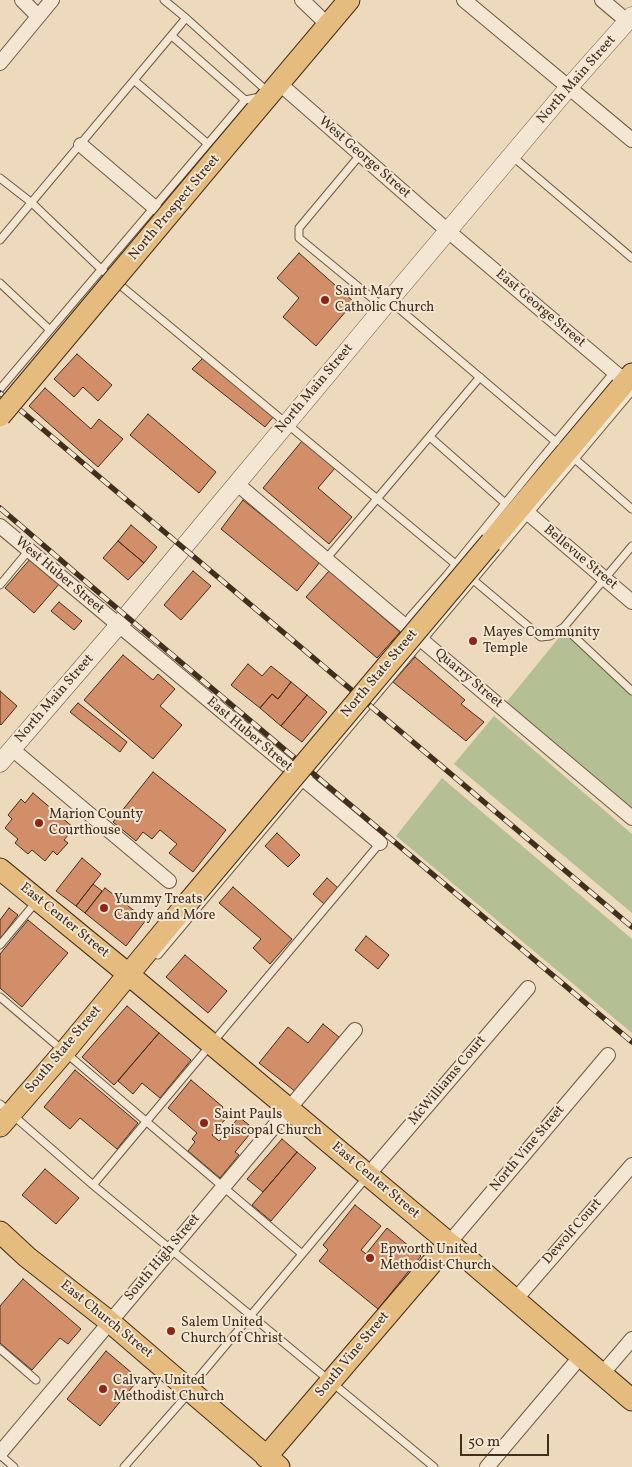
<!DOCTYPE html>
<style>
body{margin:0}
#map{position:relative;width:632px;height:1467px;overflow:hidden;background:#edd9bc;font-family:Vollkorn,serif}
canvas{display:block}
.scale{position:absolute;left:460px;top:1434px;width:89px;height:22px;box-sizing:border-box;border:2px solid #402f1c;border-top:0;padding-left:6px;font-size:15px;line-height:18px;white-space:nowrap;color:#402f1c;-webkit-text-stroke:4px #f3e6d3;paint-order:stroke}
</style>
<div id="map">
<canvas width="632" height="1467"></canvas>
<div class="scale">50 m</div>
</div>
<script>
const c = document.querySelector('canvas').getContext('2d');
c.lineJoin = 'round';
function fill(path, color) { c.fillStyle = color; c.fill(path, 'evenodd'); }
const poly = rows => new Path2D(rows.map(r => 'M' + r).join(''));
function stroke(path, color, width, dash) { c.strokeStyle = color; c.lineWidth = width; c.lineCap = dash ? 'butt' : 'round'; c.setLineDash(dash || []); c.stroke(path); }
function label(font, color, halo, rows, align = 'center') {
  c.font = font + ' Vollkorn,serif'; c.lineWidth = 4; c.setLineDash([]); c.textBaseline = 'middle'; c.strokeStyle = halo; c.fillStyle = color; for (const [text, x, y, turn = 0] of rows) {
    c.save(); c.translate(x, y); c.rotate((+turn || 0) * Math.PI / 180); c.textAlign = isNaN(turn) ? turn : align; if (halo) c.strokeText(text, 0, 0); c.fillText(text, 0, 0); c.restore();
  }
}
const green = poly([
 [566,629,632,689,632,816,504,705],
 [494,716,632,834,632,913,454,764],
 [442,778,632,939,632,1033,396,836]
]);
const building = poly([
 [299,253,354,302,316,346,283,317,299,298,277,278,299,253],
 [77,354,112,385,98,401,83,387,74,397,54,379,77,354],
 [203,358,274,416,265,427,192,369,203,358],
 [45,388,91,429,99,419,123,439,98,467,29,406,45,388],
 [148,414,216,472,199,493,130,435,148,414],
 [302,441,335,468,318,488,352,517,329,544,263,488,302,441],
 [243,500,320,562,297,591,221,529,243,500],
 [131,525,157,547,144,563,118,541,131,525],
 [118,541,144,563,128,580,103,558,118,541],
 [31,558,60,583,34,613,5,588,31,558],
 [193,571,211,586,181,620,164,605,193,571],
 [329,571,400,632,377,658,306,597,329,571],
 [59,602,82,621,74,630,51,611,59,602],
 [123,655,153,680,158,674,175,689,160,706,182,725,153,759,84,700,123,655],
 [415,657,465,700,461,704,484,722,466,741,393,682,415,657],
 [248,664,262,676,271,666,291,682,278,699,272,694,260,708,231,685,248,664],
 [291,682,307,695,281,726,260,708,272,694,278,699,291,682],
 [0,691,17,706,1,725,0,724,0,691],
 [307,695,327,712,302,742,281,726,307,695],
 [78,703,127,742,120,752,70,712,78,703],
 [153,772,226,830,193,872,169,853,177,844,160,830,152,839,143,832,136,841,113,822,153,772],
 [33,793,74,828,64,840,68,843,57,855,53,851,45,861,32,850,28,854,15,843,18,839,5,828,12,819,8,815,21,799,25,803,33,793],
 [277,833,300,855,288,867,265,846,277,833],
 [82,858,101,874,76,906,56,891,82,858],
 [327,878,338,888,324,904,313,894,327,878],
 [93,884,102,891,85,913,76,906,93,884],
 [233,887,292,939,270,964,253,948,261,939,219,903,233,887],
 [105,888,146,920,126,946,85,913,105,888],
 [9,908,18,915,0,939,0,920,9,908],
 [28,920,68,953,22,1007,0,988,0,954,28,920],
 [366,936,389,955,378,969,355,950,366,936],
 [185,955,227,991,208,1013,166,977,185,955],
 [127,1006,159,1033,114,1085,82,1057,127,1006],
 [323,1024,339,1037,296,1092,259,1063,288,1027,308,1043,323,1024],
 [159,1033,191,1060,160,1098,142,1083,133,1094,118,1081,159,1033],
 [75,1070,138,1123,117,1149,80,1118,70,1129,44,1107,75,1070],
 [191,1080,223,1107,221,1110,228,1116,212,1135,219,1141,239,1117,254,1129,235,1152,239,1155,220,1178,188,1151,195,1142,192,1139,197,1133,168,1108,191,1080],
 [282,1139,297,1152,263,1192,247,1179,282,1139],
 [297,1152,316,1168,271,1221,252,1205,297,1152],
 [45,1169,79,1198,56,1224,22,1195,45,1169],
 [355,1205,381,1226,361,1250,366,1254,387,1228,421,1256,378,1309,319,1261,328,1250,323,1245,355,1205],
 [23,1279,81,1329,68,1344,60,1338,32,1370,0,1343,0,1306,23,1279],
 [106,1351,139,1379,100,1426,67,1399,106,1351]
]);
const service = poly([
 [164,0,186,18],
 [172,36,245,100],
 [135,81,208,144],
 [360,155,299,228,299,238,383,307],
 [512,156,632,258],
 [0,178,32,203,102,270,459,567],
 [0,240,186,18,268,92],
 [0,283,50,330],
 [390,301,556,442],
 [0,389,245,100,260,97],
 [430,437,505,503],
 [575,459,632,509],
 [326,559,480,377],
 [471,578,541,637,550,636,564,627,632,546],
 [0,585,29,550],
 [405,627,410,617,446,576,537,464,614,372],
 [564,627,632,691],
 [0,945,36,902],
 [158,955,632,391],
 [0,997,302,1254],
 [0,1104,93,1185,434,1467],
 [93,1185,380,843],
 [0,1349,36,1380],
 [0,1455,14,1467],
 [124,1467,182,1401,189,1389,366,1178]
]);
const minor = poly([
 [22,0,38,16],
 [302,0,328,25],
 [464,0,632,140],
 [602,0,627,21],
 [0,63,52,0],
 [280,84,448,231,632,387],
 [81,145,154,207],
 [236,483,632,818],
 [529,514,632,602],
 [0,526,380,843],
 [12,749,169,881],
 [368,1175,528,988],
 [449,1243,608,1055],
 [515,1300,632,1165],
 [602,1374,632,1339],
 [0,1453,355,1030],
 [487,1467,581,1356]
]);
const tertiary = poly([
 [0,763,118,626,383,308,569,87,632,16]
]);
const primary = poly([
 [221,152,349,0],
 [491,542,632,374],
 [0,869,128,974,449,1243,632,1400],
 [0,1126,65,1051,180,912],
 [0,1232,27,1257,110,1322,279,1467],
 [266,1457,449,1243]
]);
const rail = poly([
 [0,393,632,927],
 [0,508,126,616,632,1042]
]);
const primaryBridge = poly([
 [0,416,221,152],
 [180,912,491,542]
]);
const markers = [
 [325,300,5,"#8f2418"],
 [473,641,5,"#8f2418"],
 [39,823,5,"#8f2418"],
 [104,908,5,"#8f2418"],
 [204,1123,5,"#8f2418"],
 [370,1258,5,"#8f2418"],
 [171,1331,5,"#8f2418"],
 [103,1389,5,"#8f2418"]
];
const streetNames = [
 ["North Main Street",577,80,-49],
 ["West George Street",364,158,41],
 ["North Prospect Street",175,208,-50],
 ["East George Street",540,309,40],
 ["North Main Street",315,389,-50],
 ["Bellevue Street",580,558,40],
 ["West Huber Street",59,576,40],
 ["North State Street",380,674,-50],
 ["Quarry Street",468,679,40],
 ["North Main Street",55,699,-49],
 ["East Huber Street",249,735,40],
 ["East Center Street",64,921,39],
 ["South State Street",64,1050,-50],
 ["McWilliams Court",448,1081,-50],
 ["North Vine Street",528,1149,-50],
 ["East Center Street",375,1181,40],
 ["Dewolf Court",573,1232,-49],
 ["South High Street",163,1258,-50],
 ["East Church Street",106,1320,39],
 ["South Vine Street",353,1355,-50]
];
const poiNames = [
 ["Saint Mary",335,292],
 ["Catholic Church",335,308],
 ["Mayes Community",483,633],
 ["Temple",483,649],
 ["Marion County",49,815],
 ["Courthouse",49,831],
 ["Yummy Treats",114,900],
 ["Candy and More",114,916],
 ["Saint Pauls",214,1115],
 ["Episcopal Church",214,1131],
 ["Epworth United",380,1250],
 ["Methodist Church",380,1266],
 ["Salem United",181,1323],
 ["Church of Christ",181,1339],
 ["Calvary United",113,1381],
 ["Methodist Church",113,1397]
];
fill(green, '#b4c094');
fill(building, '#d18e68');
stroke(building, '#402f1c', 1);
stroke(service, '#6b5a44', 9);
stroke(minor, '#6b5a44', 16);
stroke(tertiary, '#6b5a44', 19);
stroke(primary, '#402f1c', 23);
stroke(service, '#f3e6d3', 7);
stroke(minor, '#f3e6d3', 14);
stroke(tertiary, '#f3e6d3', 18);
stroke(primary, '#e6bc7e', 21);
stroke(rail, '#402f1c', 5.5);
stroke(rail, '#f3e6d3', 4, [11]);
stroke(primaryBridge, '#402f1c', 23, []);
stroke(primaryBridge, '#e6bc7e', 21);
for (const [x, y, r, color] of markers) { const dot = new Path2D(); dot.arc(x, y, r, 0, 2 * Math.PI); c.fillStyle = color; c.fill(dot); stroke(dot, '#f3e6d3', 2); }
label('14px', '#402f1c', '#f3e6d3', streetNames);
label('14px', '#402f1c', '#f3e6d3', poiNames, 'left');
</script>
